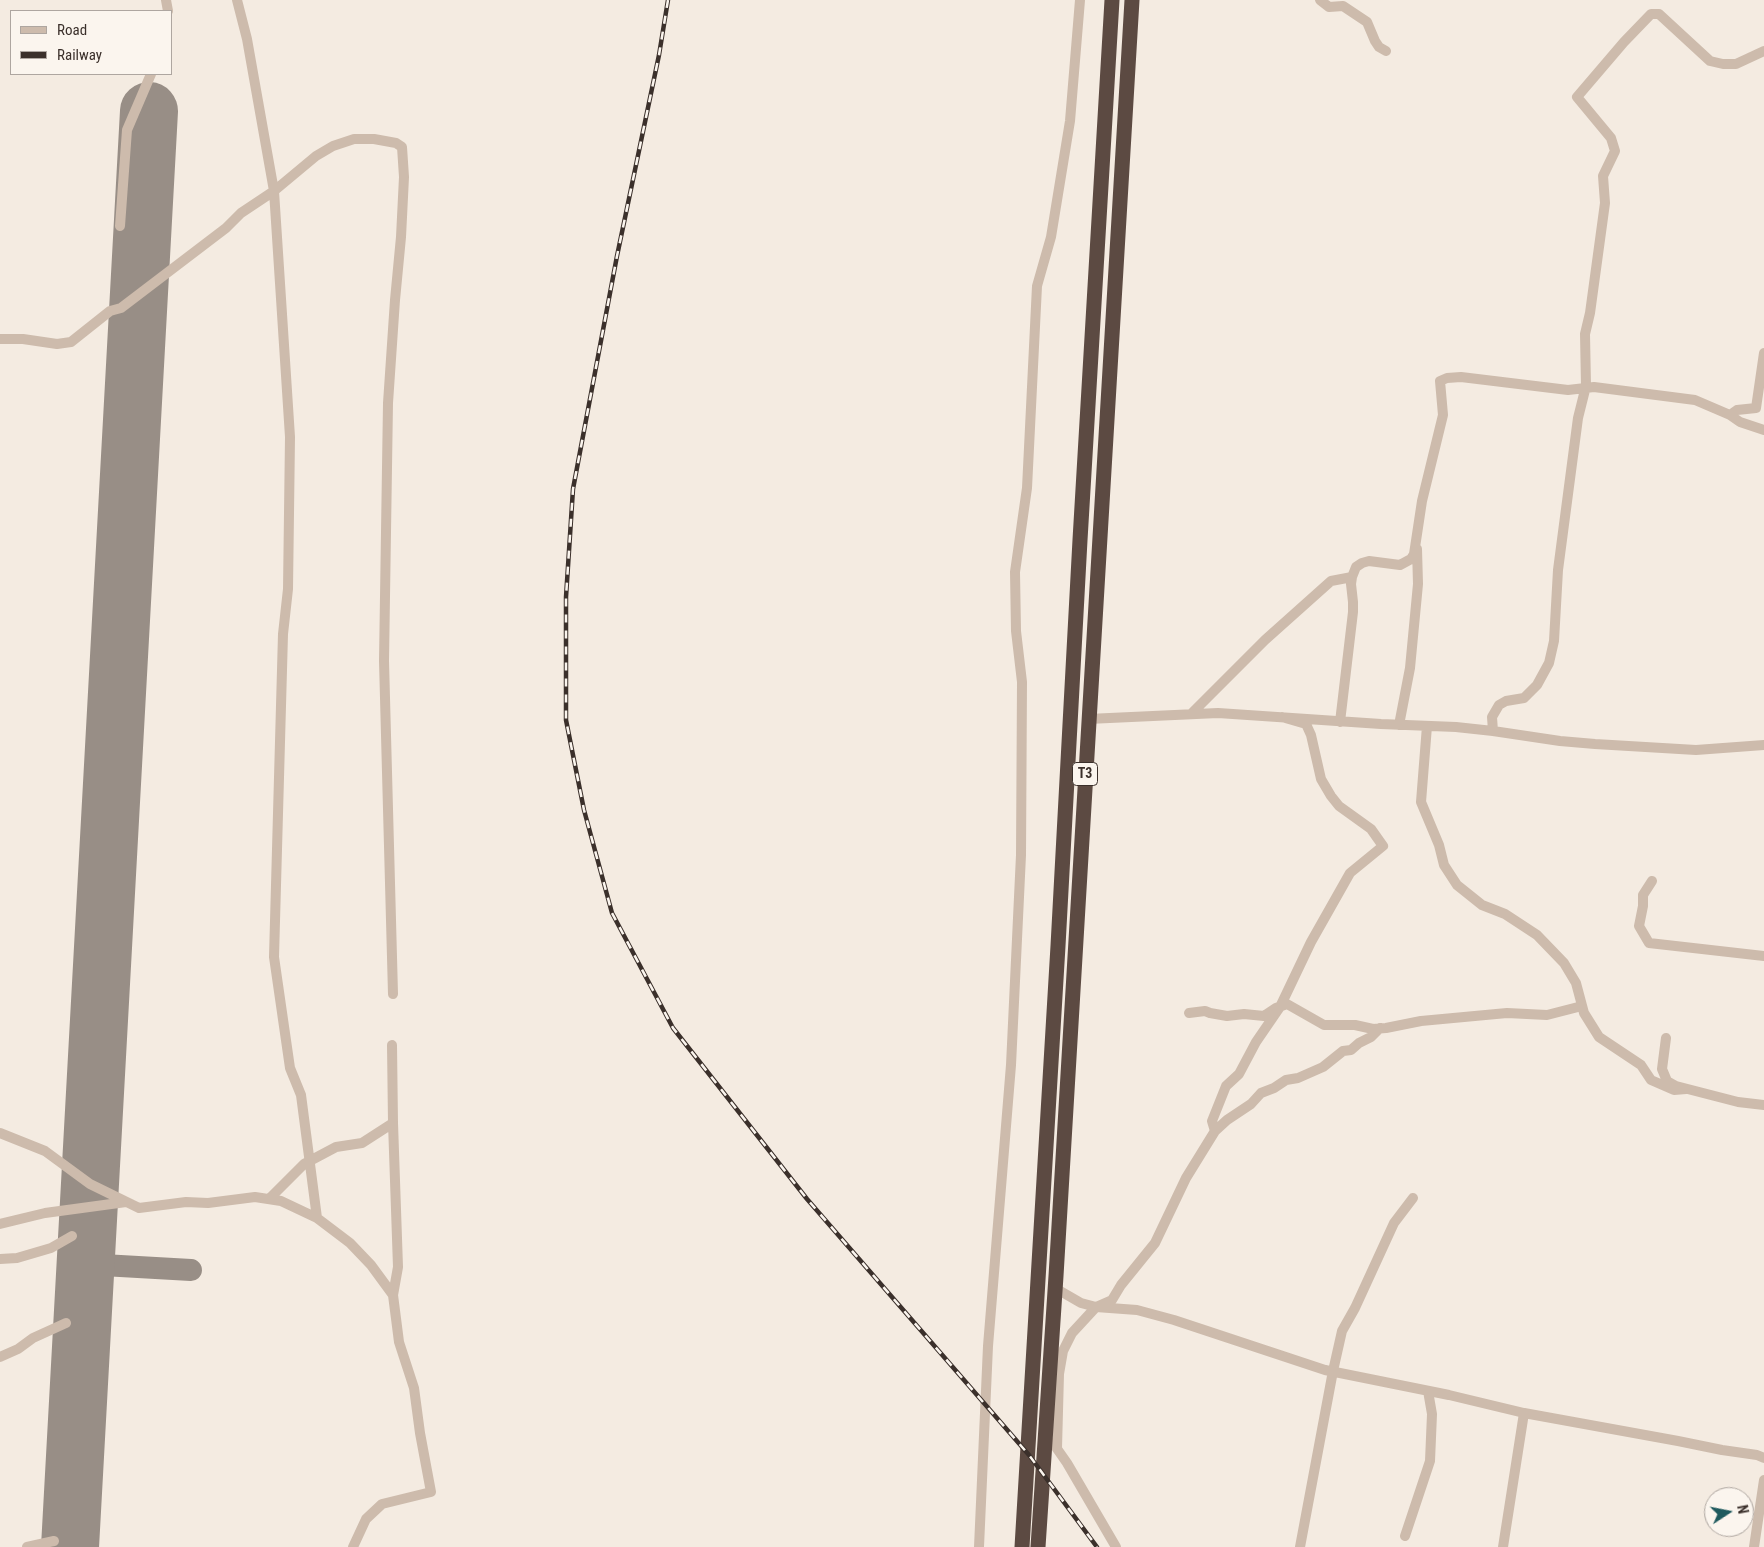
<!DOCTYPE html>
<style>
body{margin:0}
#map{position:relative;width:1764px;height:1547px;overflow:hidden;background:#f4ebe1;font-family:"Roboto Condensed",sans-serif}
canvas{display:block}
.legend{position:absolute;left:10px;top:10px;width:162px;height:65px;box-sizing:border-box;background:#fbf5ee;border:1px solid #aea6a0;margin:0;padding:6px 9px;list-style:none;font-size:15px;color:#3b302b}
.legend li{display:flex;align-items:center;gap:10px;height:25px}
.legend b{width:25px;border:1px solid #aea6a0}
.north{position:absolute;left:1704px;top:1487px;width:50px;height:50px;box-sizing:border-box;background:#fbf5ee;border:1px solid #aea6a0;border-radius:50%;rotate:79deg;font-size:14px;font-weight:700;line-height:20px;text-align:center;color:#3b302b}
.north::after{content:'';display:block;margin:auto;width:18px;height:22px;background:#1f5a5e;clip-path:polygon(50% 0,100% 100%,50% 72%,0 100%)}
</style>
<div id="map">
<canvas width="1764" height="1547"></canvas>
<ul class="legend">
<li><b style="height:6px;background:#cdbbac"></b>Road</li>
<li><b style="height:6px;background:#3b302b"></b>Railway</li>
</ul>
<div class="north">N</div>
</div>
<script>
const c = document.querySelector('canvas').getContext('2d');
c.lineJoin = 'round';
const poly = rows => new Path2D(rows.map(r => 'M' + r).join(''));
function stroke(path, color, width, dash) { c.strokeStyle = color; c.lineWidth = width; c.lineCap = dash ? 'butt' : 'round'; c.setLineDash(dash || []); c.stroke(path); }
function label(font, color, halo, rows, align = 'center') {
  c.font = font + ' "Roboto Condensed",sans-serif'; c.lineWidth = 5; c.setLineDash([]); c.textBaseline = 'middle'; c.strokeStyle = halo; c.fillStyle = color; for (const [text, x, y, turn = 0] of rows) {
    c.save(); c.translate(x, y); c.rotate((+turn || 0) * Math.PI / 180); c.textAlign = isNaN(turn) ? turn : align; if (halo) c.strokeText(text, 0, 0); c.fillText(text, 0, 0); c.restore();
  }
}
const taxiway = poly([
 [85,1264,191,1270]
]);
const runway = poly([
 [70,1547,149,111]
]);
const minor = poly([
 [166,0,168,11],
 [237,0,247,39,274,191,290,437,288,589,283,634,274,957,290,1068,301,1095,317,1218],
 [1320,0,1329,7,1343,6,1367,22,1375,41,1379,47,1386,51],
 [120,226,127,130,151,74],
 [0,339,23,339,57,344,71,342,110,311,121,308,226,228,241,213,274,191,316,156,333,146,354,139,374,139,396,143,402,147,404,177,401,237,395,300,388,403,384,661,393,994],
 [1730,415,1737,410,1756,408,1764,353],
 [1191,714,1265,640,1331,581,1352,577],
 [1088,719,1218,713,1381,724,1456,727,1493,731,1560,741,1595,744,1696,750,1764,745],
 [1340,722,1353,612,1353,602,1351,584,1352,577,1356,567,1362,563,1369,561,1400,565,1411,559,1414,554,1422,501,1443,415,1440,381,1447,378,1461,377,1568,390,1594,387,1695,400,1730,415,1740,422,1764,430],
 [1399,725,1410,668,1418,584,1417,549],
 [1427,726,1421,802,1439,845,1444,865,1457,885,1482,905,1505,914,1537,935,1564,963,1576,983,1584,1013,1599,1037,1641,1065,1651,1080,1674,1090,1686,1089],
 [1493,731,1492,717,1499,705,1506,701,1524,698,1537,685,1549,663,1554,641,1558,570,1578,418,1586,386,1585,334,1590,313,1605,203,1603,176,1615,151,1611,138,1577,97,1624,42,1651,14,1659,14,1710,61,1723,64,1736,64,1764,51],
 [1652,881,1643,895,1643,906,1639,926,1649,943,1764,956],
 [1189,1013,1205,1011,1210,1013,1227,1016,1244,1014,1264,1016,1276,1008,1287,1004,1324,1025,1355,1025,1373,1029,1386,1028,1421,1021,1507,1013,1547,1015,1582,1006],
 [1666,1038,1662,1069,1667,1081,1676,1086,1738,1102,1764,1105],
 [1215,1131,1227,1120,1251,1104,1261,1093,1274,1088,1286,1080,1298,1078,1323,1067,1343,1051,1351,1050,1359,1043,1371,1037,1380,1028],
 [0,1133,45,1151,90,1184,139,1208,186,1202,208,1203,255,1197,281,1201,317,1218,350,1243,371,1265,393,1295,399,1342,414,1388,420,1433,431,1492,382,1504,366,1519,353,1547],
 [269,1199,304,1164,336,1147,362,1143,393,1123,392,1045],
 [0,1224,45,1213,126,1202],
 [0,1259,17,1258,51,1248,72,1236],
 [1055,1288,1081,1303,1096,1307,1137,1310,1174,1320,1325,1370,1449,1395,1524,1413,1678,1441,1722,1450,1757,1455,1764,1458],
 [393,1295,398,1267,393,1123],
 [0,1357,18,1349,33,1338,66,1323],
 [1053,1443,1067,1463,1116,1547],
 [1057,1448,1059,1374,1063,1351,1072,1333,1096,1307,1112,1300,1121,1285,1155,1243,1186,1178,1215,1131,1212,1121,1226,1086,1239,1074,1256,1042,1280,1007,1311,942,1350,873,1383,846,1371,829,1339,806,1331,796,1321,779,1311,735,1306,724,1282,717],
 [1405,1536,1430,1461,1432,1414,1428,1391],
 [27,1547,54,1541],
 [979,1547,988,1346,1011,1065,1021,855,1022,682,1016,631,1015,572,1027,488,1037,286,1051,237,1070,121,1080,0],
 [1300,1547,1333,1371,1342,1331,1355,1308,1394,1223,1413,1198],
 [1503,1547,1524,1413],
 [1754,1547,1764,1480]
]);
const highway = poly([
 [1022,1547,1058,946,1080,540,1112,0],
 [1038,1547,1056,1276,1132,0]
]);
const rail = poly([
 [668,0,659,55,617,256,573,489,566,597,566,720,584,810,612,913,673,1028,807,1199,1029,1455,1097,1547]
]);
const shields = [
 [1085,774,25]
];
const shieldNames = [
 ["T3",1085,774]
];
stroke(taxiway, '#988e86', 22);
stroke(runway, '#988e86', 58);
stroke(minor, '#cdbbac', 10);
stroke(highway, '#5c4a42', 15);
stroke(rail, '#3b302b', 4.5);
stroke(rail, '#fbf5ee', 2.5, [8]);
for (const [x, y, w] of shields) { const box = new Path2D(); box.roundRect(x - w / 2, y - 11.5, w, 23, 4); c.fillStyle = '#fbf5ee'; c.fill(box); stroke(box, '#3b302b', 1); }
label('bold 14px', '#3b302b', null, shieldNames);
</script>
